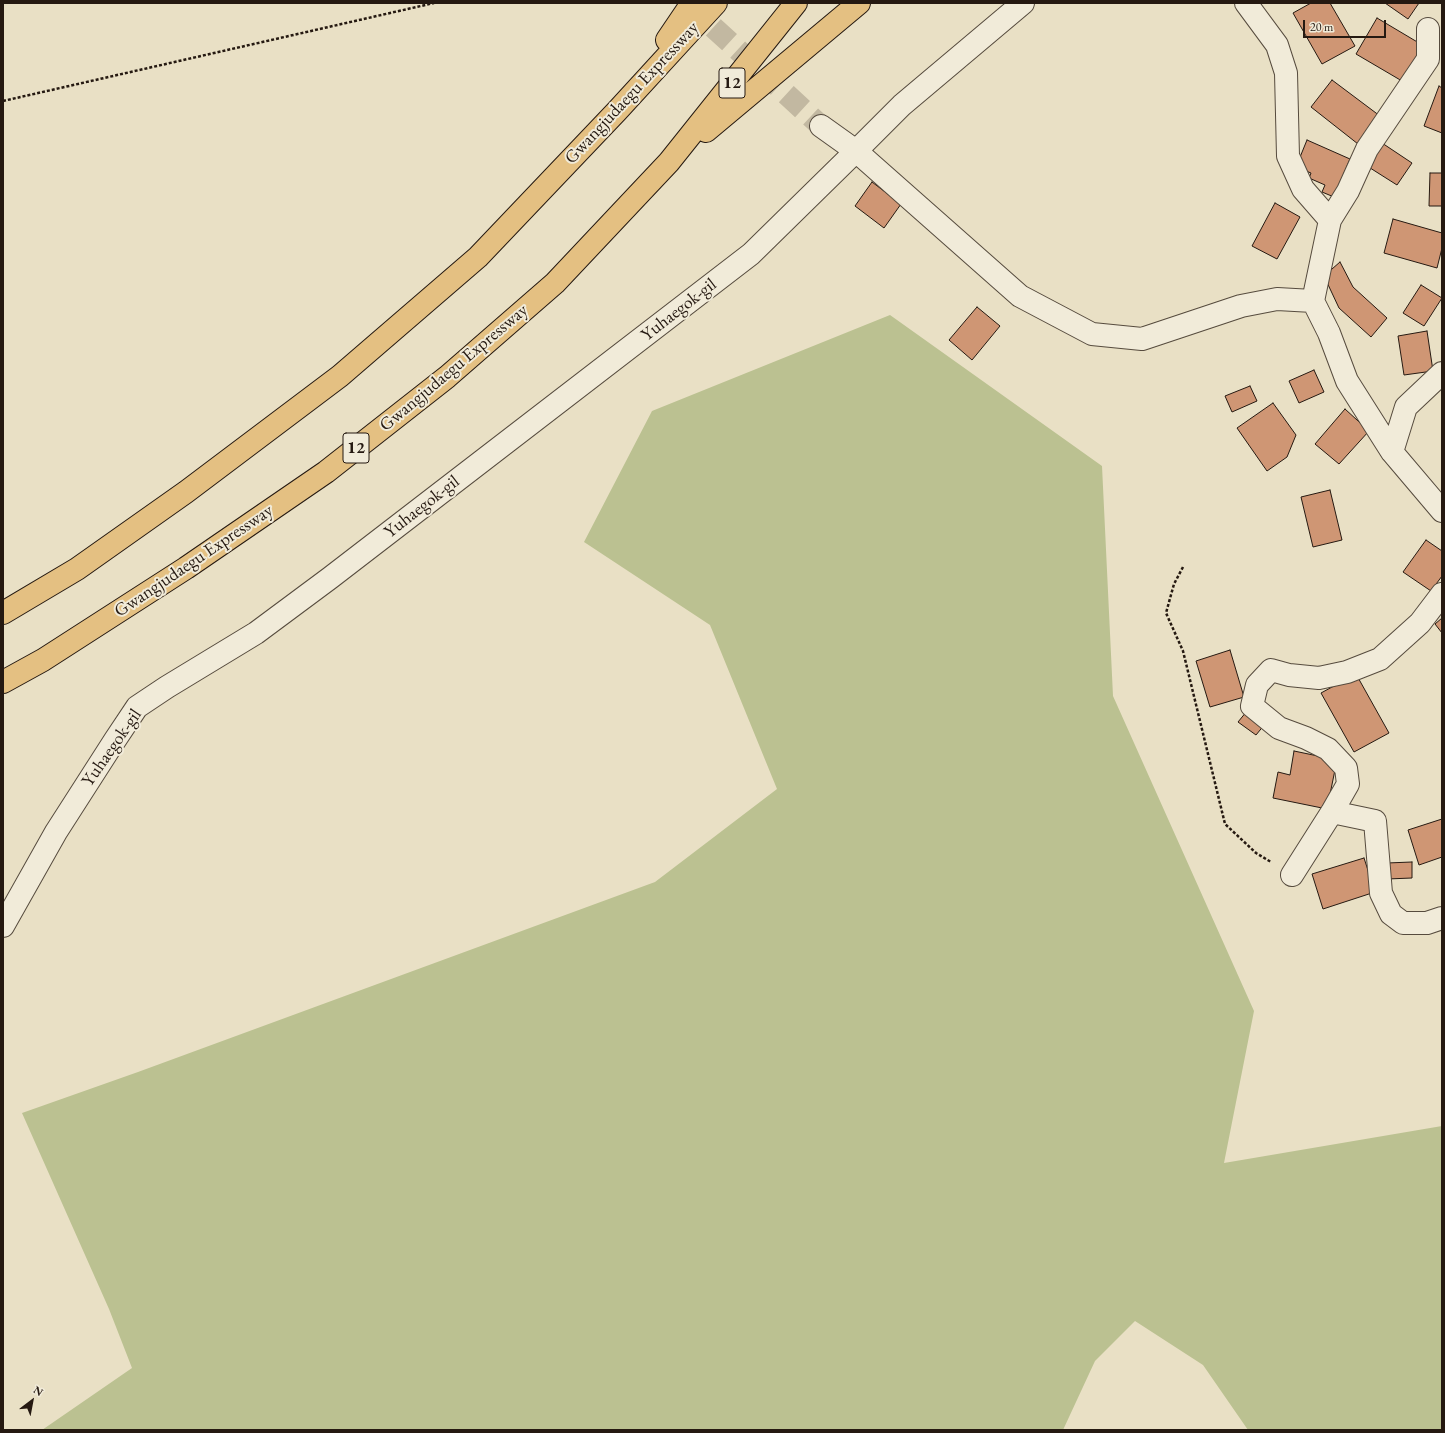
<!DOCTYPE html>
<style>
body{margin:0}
#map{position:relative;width:1445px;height:1433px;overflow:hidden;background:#e9e0c5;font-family:"EB Garamond",serif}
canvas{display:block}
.frame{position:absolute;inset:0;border:4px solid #251911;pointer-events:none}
.north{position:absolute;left:12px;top:1381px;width:40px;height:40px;-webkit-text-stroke:3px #f1ebd9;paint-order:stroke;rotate:32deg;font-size:11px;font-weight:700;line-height:16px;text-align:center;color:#251911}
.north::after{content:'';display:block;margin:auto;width:14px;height:18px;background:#251911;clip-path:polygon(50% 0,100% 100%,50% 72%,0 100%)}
.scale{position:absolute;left:1303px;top:20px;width:83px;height:18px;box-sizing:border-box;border:2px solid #251911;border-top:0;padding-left:5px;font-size:12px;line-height:14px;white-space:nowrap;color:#251911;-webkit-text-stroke:3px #f1ebd9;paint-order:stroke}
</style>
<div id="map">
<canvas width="1445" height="1433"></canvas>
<div class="frame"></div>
<div class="north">N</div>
<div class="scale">20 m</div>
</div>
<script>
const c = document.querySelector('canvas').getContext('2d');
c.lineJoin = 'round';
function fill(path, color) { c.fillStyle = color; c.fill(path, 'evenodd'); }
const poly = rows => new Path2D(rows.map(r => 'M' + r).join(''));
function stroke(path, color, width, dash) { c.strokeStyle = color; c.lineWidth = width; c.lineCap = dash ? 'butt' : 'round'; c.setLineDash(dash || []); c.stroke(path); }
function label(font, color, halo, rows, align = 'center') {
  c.font = font + ' "EB Garamond",serif'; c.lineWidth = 4; c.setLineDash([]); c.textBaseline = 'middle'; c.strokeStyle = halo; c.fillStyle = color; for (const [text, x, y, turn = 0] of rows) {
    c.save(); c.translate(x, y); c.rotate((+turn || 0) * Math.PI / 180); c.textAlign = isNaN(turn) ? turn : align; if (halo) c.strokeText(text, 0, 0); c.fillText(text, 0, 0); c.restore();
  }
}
const green = poly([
 [890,315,1102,466,1113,696,1254,1011,1224,1163,1442,1126,1442,1430,1248,1430,1203,1365,1135,1321,1095,1361,1063,1430,42,1430,132,1368,109,1309,22,1113,138,1072,655,882,777,789,710,625,584,542,652,411]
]);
const building = poly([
 [1311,3,1330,3,1355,46,1322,64,1293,13,1311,3],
 [1385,3,1419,3,1408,19,1385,3],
 [1377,18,1419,43,1419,52,1402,81,1356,54,1377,18],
 [1332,80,1380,116,1358,144,1311,107,1332,80],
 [1439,86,1442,88,1442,133,1424,126,1439,86],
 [1307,140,1350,159,1334,197,1322,192,1325,185,1309,178,1311,173,1296,167,1307,140],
 [1382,143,1412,163,1397,185,1367,166,1382,143],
 [1430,173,1442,173,1442,206,1429,206,1430,173],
 [872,182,901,204,884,228,855,206,872,182],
 [1275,203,1300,217,1277,259,1252,246,1275,203],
 [1393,219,1442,233,1442,248,1437,268,1384,253,1393,219],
 [1340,262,1353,287,1387,318,1371,337,1339,308,1324,276,1340,262],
 [1421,285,1442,298,1424,326,1403,313,1421,285],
 [977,307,1000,326,972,360,949,340,977,307],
 [1427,331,1433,371,1404,375,1398,336,1427,331],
 [1314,370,1324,392,1299,403,1289,381,1314,370],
 [1250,386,1257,401,1232,412,1225,396,1250,386],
 [1273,403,1296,435,1287,457,1267,471,1237,428,1273,403],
 [1345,409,1369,431,1339,464,1315,444,1345,409],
 [1330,490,1342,540,1313,547,1301,497,1330,490],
 [1426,540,1442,551,1442,576,1431,591,1403,572,1426,540],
 [1442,618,1442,633,1435,624,1442,618],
 [1230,650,1244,697,1210,707,1196,661,1230,650],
 [1356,674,1389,733,1354,752,1321,693,1356,674],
 [1247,711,1265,724,1256,735,1238,722,1247,711],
 [1294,751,1337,760,1327,809,1273,798,1278,772,1290,775,1294,751],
 [1442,819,1442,857,1419,865,1408,830,1442,819],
 [1364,858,1375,892,1323,909,1312,874,1364,858],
 [1412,862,1412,878,1387,879,1387,863,1412,862]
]);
const minorTunnel = poly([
 [689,5,821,126]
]);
const path = poly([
 [3,101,434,3],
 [1183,567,1174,584,1166,613,1183,651,1225,824,1256,853,1271,862]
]);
const minor = poly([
 [1023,3,902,105,856,151,1020,296,1092,334,1142,339,1241,306,1277,299,1313,301,1329,333,1347,381,1392,452,1442,511],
 [1246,3,1277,45,1286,73,1288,156,1303,189,1330,220],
 [1313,301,1330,220,1348,191,1367,149,1428,59,1428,29],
 [1392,452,1406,407,1442,373],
 [1332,812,1375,821,1381,893,1391,914,1403,923,1427,923,1442,918],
 [1292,875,1332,812,1348,784,1346,768,1328,749,1306,738,1279,728,1252,706,1257,685,1271,670,1289,675,1319,678,1347,672,1380,659,1420,623,1442,594],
 [3,926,56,832,115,740,137,707,167,687,256,633,330,578,751,254,856,151,821,126]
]);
const highway = poly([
 [667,40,692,3],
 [706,131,859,3],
 [3,613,77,569,186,492,340,376,478,257,617,111,716,3],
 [3,682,43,660,186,568,326,472,447,377,555,283,669,162,796,3]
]);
const shields = [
 [732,83,26],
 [356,448,26]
];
const shieldNames = [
 ["12",732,83],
 ["12",356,448]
];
const streetNames = [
 ["Gwangjudaegu Expressway",632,93,-47],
 ["Yuhaegok-gil",679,310,-38],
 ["Gwangjudaegu Expressway",454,368,-40],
 ["Yuhaegok-gil",422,507,-38],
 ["Gwangjudaegu Expressway",194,561,-34],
 ["Yuhaegok-gil",112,748,-55]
];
fill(green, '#bbc191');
fill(building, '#cf9674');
stroke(building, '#251911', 1);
stroke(minorTunnel, '#c2b8a1', 22, [22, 11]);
stroke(minor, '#564b3e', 24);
stroke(highway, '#251911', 24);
stroke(path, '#251911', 2.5, [3, 2]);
stroke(minor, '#f1ebd9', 22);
stroke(highway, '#e4c082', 22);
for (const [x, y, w] of shields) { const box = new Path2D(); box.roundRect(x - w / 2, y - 15, w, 30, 3); c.fillStyle = '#f1ebd9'; c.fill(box); stroke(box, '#251911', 1); }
label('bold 17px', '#251911', null, shieldNames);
label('18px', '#251911', '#f1ebd9', streetNames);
</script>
